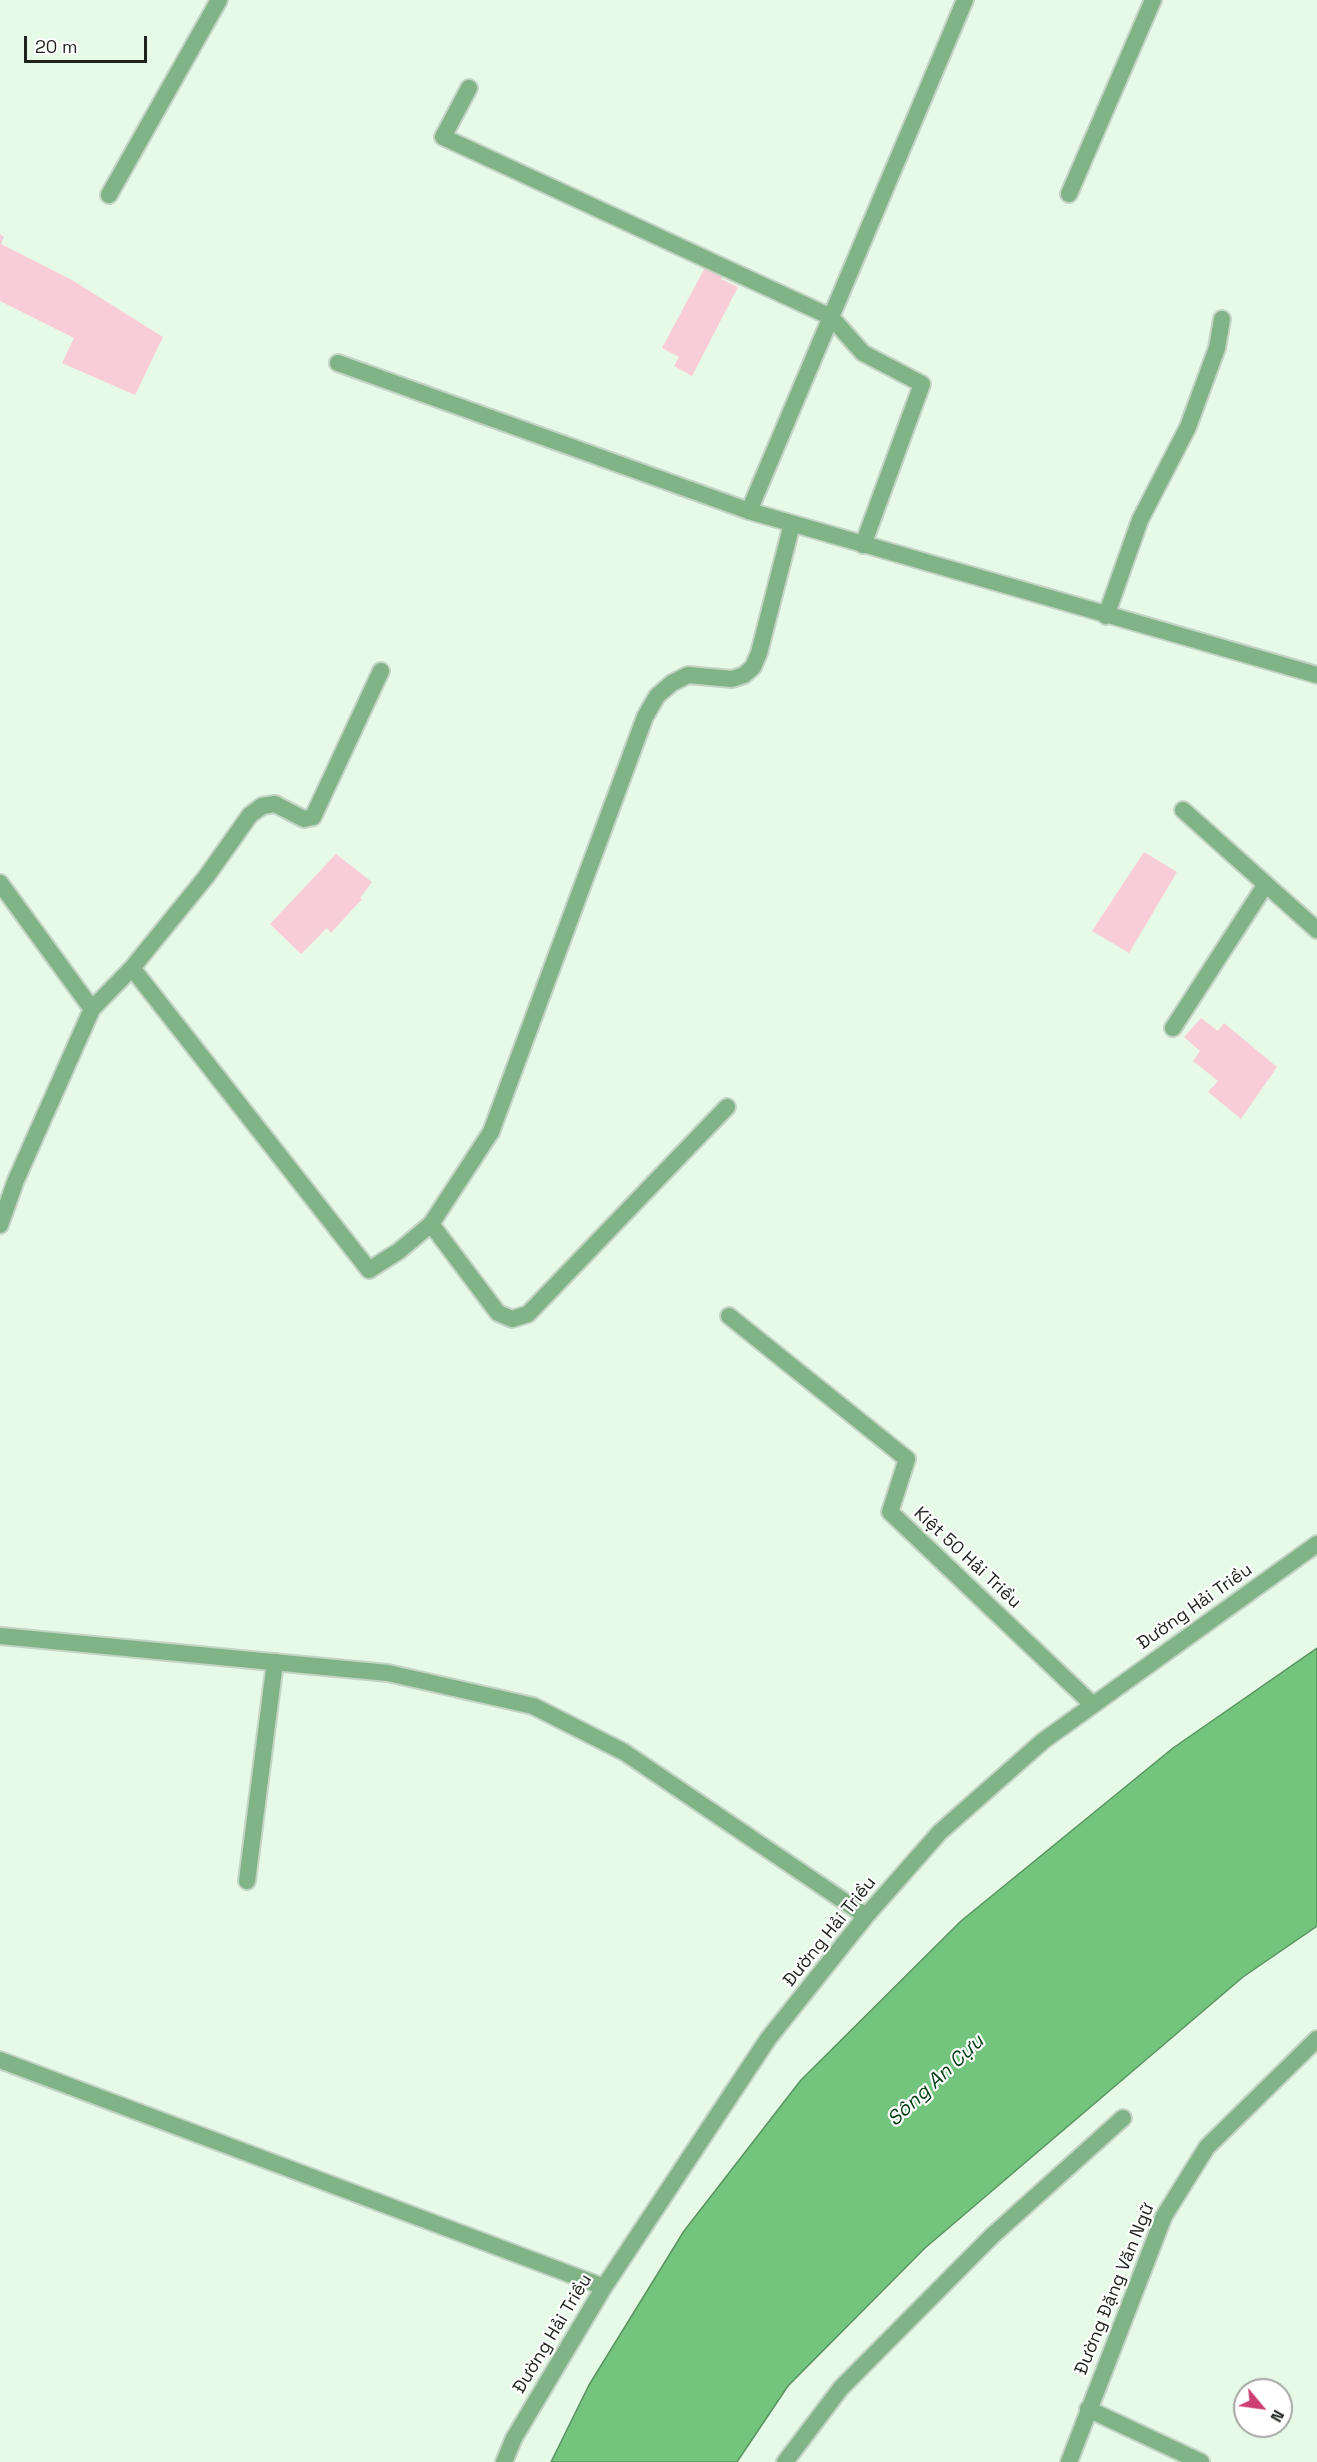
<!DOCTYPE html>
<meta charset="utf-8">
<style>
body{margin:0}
#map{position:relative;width:1317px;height:2462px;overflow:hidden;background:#e7fae8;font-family:"Space Grotesk",sans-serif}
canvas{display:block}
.north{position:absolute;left:1233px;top:2378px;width:60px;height:60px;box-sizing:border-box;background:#fff;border:2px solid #a5a7a5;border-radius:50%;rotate:119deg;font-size:16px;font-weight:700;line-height:24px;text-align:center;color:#1d241e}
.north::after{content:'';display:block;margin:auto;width:21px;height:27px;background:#cb3f72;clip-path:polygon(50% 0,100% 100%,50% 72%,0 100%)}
.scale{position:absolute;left:24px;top:36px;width:123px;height:27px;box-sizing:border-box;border:3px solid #1d241e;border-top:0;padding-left:8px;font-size:18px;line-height:21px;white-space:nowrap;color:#1d241e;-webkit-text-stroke:4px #fff;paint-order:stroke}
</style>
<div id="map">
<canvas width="1317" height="2462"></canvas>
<div class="north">N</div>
<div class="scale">20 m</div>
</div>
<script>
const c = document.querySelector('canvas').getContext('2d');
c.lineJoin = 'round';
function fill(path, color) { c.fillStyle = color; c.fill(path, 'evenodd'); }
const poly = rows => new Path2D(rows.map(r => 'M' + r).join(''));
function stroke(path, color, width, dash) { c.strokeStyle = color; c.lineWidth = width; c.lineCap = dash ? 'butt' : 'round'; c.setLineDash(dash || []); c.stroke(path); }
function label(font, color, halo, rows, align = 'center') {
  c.font = font + ' "Space Grotesk",sans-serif'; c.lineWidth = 4.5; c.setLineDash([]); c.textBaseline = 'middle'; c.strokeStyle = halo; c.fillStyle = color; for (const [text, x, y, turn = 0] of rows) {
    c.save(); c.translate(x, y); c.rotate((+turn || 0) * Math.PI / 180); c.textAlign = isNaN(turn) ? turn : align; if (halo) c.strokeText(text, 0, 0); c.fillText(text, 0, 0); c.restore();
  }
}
const water = poly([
 [1317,1648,1317,1926,1243,1977,925,2248,788,2386,737,2462,551,2462,589,2385,684,2231,801,2080,961,1921,1173,1748,1317,1648]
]);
const building = poly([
 [0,234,4,237,1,244,72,280,163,337,135,395,62,363,74,338,0,301],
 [708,262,725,271,721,279,738,287,692,376,674,366,679,357,662,348],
 [1144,852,1177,872,1129,953,1092,931],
 [336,854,372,882,360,898,362,899,331,933,327,928,301,954,270,924],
 [1201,1018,1218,1031,1224,1023,1277,1067,1241,1119,1208,1092,1218,1081,1193,1061,1200,1051,1184,1037]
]);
const service = poly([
 [469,88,443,137,831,317],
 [1069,194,1153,0],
 [109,195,219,0],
 [338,363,749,511,1317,675],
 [1106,616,1140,520,1188,427,1217,348,1222,319],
 [1183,810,1317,930],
 [1173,1028,1266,884],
 [491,1132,645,717,657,696,672,683,688,675,732,679,744,675,753,667,759,653,792,524],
 [431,1224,498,1313,512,1319,528,1314,727,1107],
 [729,1316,907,1459,890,1512,1092,1704],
 [247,1881,275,1662],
 [785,2462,841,2388,992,2236,1123,2118]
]);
const minor = poly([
 [831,317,863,353,922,384,863,545],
 [749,511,965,0],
 [0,883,92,1009,132,968,206,877,250,815,262,806,275,804,304,819,313,817,381,671],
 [132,968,369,1270,399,1251,431,1224,491,1132],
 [0,1225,16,1180,92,1009],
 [0,1636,388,1673,533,1706,624,1752,866,1916],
 [0,2060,604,2287],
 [1088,2409,1201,2462],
 [504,2462,514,2438,604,2287,768,2039,866,1916,940,1832,1043,1741,1317,1544],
 [1069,2462,1164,2216,1207,2147,1317,2039]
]);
const streetNames = [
 ["Kiệt 50 Hải Triều",967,1558,43],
 ["Đường Hải Triều",1195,1607,-35],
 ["Đường Hải Triều",830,1932,-51],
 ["Đường Đặng Văn Ngữ",1115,2289,-68],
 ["Đường Hải Triều",553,2334,-59]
];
const waterNames = [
 ["Sông An Cựu",936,2081,-43]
];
fill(water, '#73c47d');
stroke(water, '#599460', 1.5);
fill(building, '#f9cdd7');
stroke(service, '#c3d3c4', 20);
stroke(minor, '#c3d3c4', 20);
stroke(service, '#80b385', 16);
stroke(minor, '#80b385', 16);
label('18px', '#1d241e', '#fff', streetNames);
label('italic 20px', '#003e10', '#fff', waterNames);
</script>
